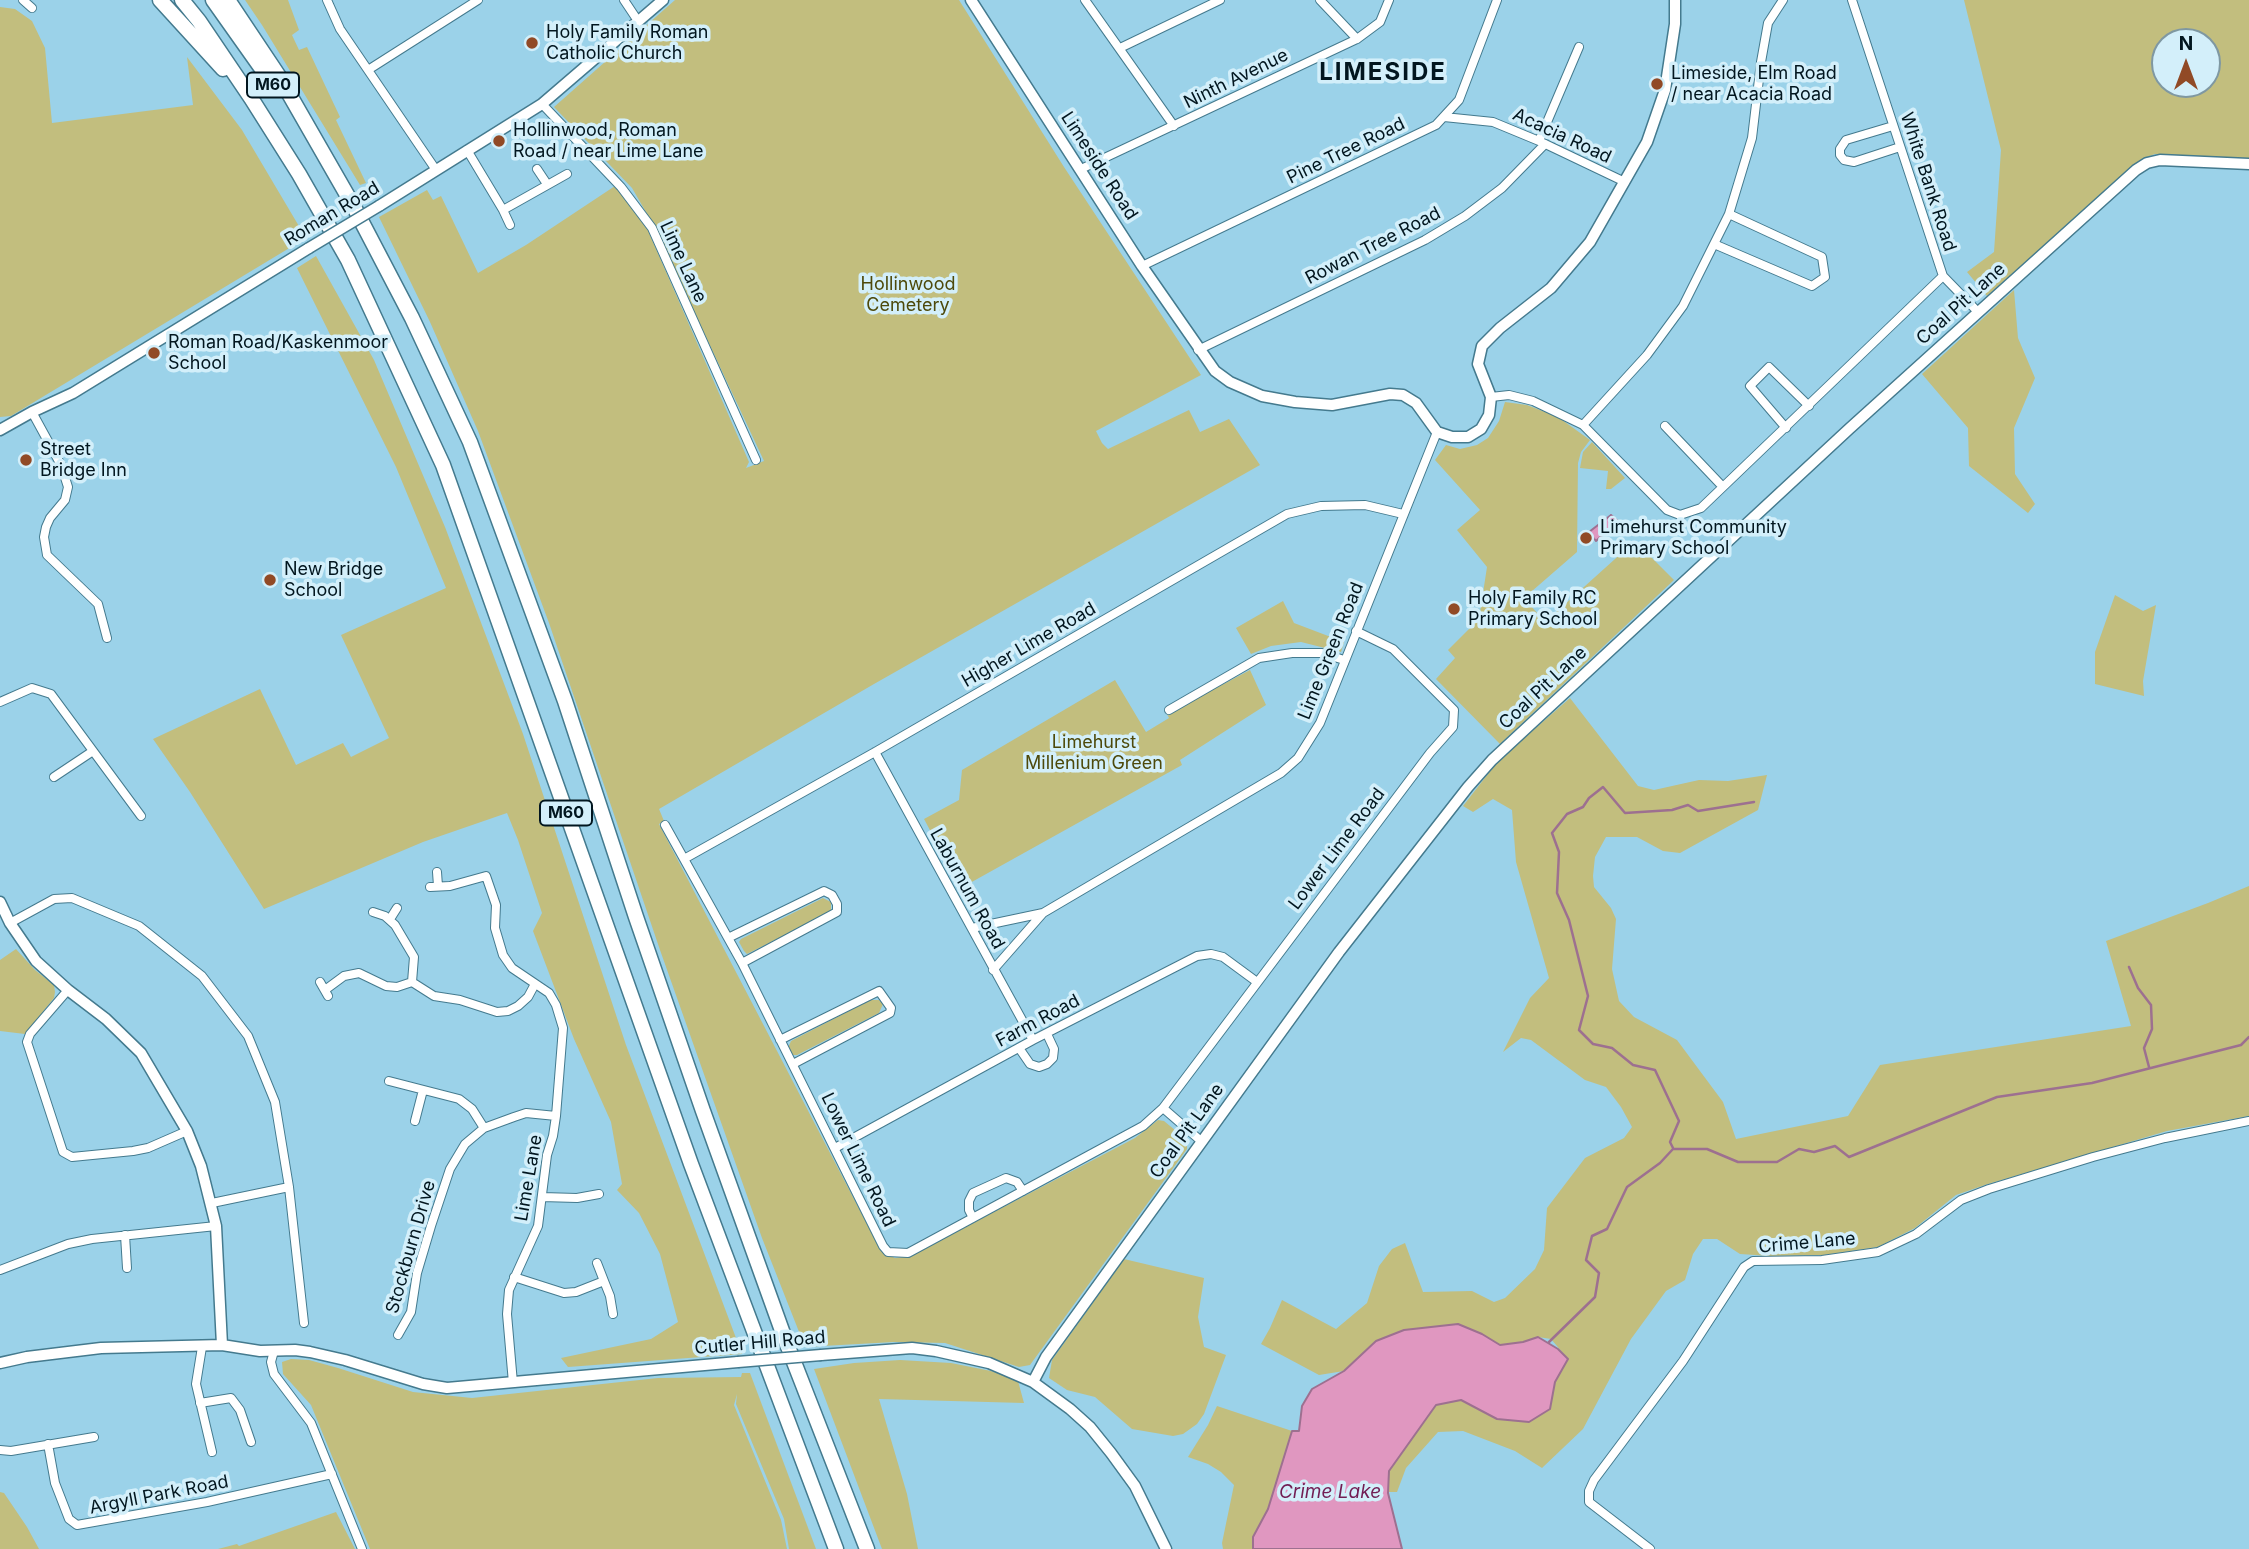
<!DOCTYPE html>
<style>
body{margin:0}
#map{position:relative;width:2249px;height:1549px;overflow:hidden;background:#9bd2e9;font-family:Inter,sans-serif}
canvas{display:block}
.north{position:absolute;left:2151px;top:28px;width:70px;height:70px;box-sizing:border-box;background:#d3effa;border:2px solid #7f98a2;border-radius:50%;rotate:0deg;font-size:19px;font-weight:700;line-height:28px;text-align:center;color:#02161f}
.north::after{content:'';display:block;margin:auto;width:24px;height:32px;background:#914a26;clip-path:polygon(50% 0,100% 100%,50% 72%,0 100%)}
</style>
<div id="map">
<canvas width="2249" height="1549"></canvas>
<div class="north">N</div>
</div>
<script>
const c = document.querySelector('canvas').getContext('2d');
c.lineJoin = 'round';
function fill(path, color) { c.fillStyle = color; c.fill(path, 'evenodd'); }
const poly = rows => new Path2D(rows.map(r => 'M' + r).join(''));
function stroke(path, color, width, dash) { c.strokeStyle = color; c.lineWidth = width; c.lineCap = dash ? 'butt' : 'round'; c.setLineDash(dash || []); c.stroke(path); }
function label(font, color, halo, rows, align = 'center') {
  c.font = font + ' Inter,sans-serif'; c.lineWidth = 7; c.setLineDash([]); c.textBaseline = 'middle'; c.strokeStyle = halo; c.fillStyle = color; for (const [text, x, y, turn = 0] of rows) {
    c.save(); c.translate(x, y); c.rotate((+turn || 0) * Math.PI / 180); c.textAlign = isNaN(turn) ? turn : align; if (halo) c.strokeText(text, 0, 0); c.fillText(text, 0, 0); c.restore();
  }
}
const green = poly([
 [245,0,288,0,299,30,292,35,299,50,307,47,340,117,336,120,366,183,360,185,262,25],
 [675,0,959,0,1064,167,1201,375,1096,431,1102,443,1108,449,1189,410,1200,432,1229,419,1260,465,874,684,659,809,664,821,659,824,881,1251,895,1258,910,1256,1135,1138,1158,1120,1164,1121,1187,1140,1187,1149,1030,1365,1019,1367,945,1343,894,1342,805,1347,762,1238,660,950,549,623,478,431,430,322,379,217,427,190,433,200,441,196,478,273,526,245,615,186,646,225,650,235,749,462,746,468,764,461,654,226,632,188,554,107],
 [1964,0,2249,0,2249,159,2155,154,2147,157,2139,161,1987,296,1967,272,1994,252,2001,150],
 [2165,42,2207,42,2207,84,2165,84],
 [0,7,15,9,32,21,45,48,52,123,193,105,187,57,242,130,306,238,11,416,0,417],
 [316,256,374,360,445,527,523,734,626,1045,742,1354,568,1367,561,1358,651,1339,678,1322,660,1254,639,1213,617,1190,622,1184,611,1122,574,1039,533,931,542,913,518,840,507,813,423,842,264,909,190,792,153,739,260,689,296,765,343,743,351,757,389,738,341,635,446,588,396,467,297,268],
 [2014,290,2018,338,2035,378,2014,428,2015,474,2035,504,2028,513,1969,466,1968,428,1922,374],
 [1505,402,1527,405,1558,417,1590,440,1581,452,1578,463,1577,552,1524,598,1545,622,1635,541,1674,580,1500,744,1436,679,1455,658,1448,650,1479,619,1487,567,1457,530,1480,510,1435,460,1446,445,1460,449,1477,445,1488,438,1499,421],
 [1592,442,1625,478,1611,489,1606,489,1608,471,1580,468,1583,452],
 [2115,595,2143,611,2156,605,2143,681,2144,696,2095,684,2095,652],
 [1283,601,1294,623,1344,642,1341,652,1301,642,1271,646,1251,654,1236,628],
 [1250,670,1266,705,1180,760,1182,765,961,888,924,819,959,800,962,770,1115,680,1146,732,1169,718,1167,714],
 [1570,698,1638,786,1654,790,1699,780,1728,781,1767,775,1758,810,1680,853,1663,851,1637,837,1606,837,1595,857,1593,876,1594,887,1611,908,1616,919,1612,969,1619,1001,1634,1017,1677,1040,1723,1102,1736,1139,1848,1116,1880,1065,2131,1026,2106,941,2208,903,2249,886,2249,1116,2167,1131,1988,1184,1956,1195,1915,1228,1878,1247,1824,1255,1770,1256,1740,1254,1717,1239,1703,1239,1693,1254,1685,1280,1666,1291,1631,1339,1583,1429,1542,1468,1515,1451,1463,1431,1438,1432,1406,1468,1397,1492,1388,1492,1389,1471,1436,1405,1461,1400,1497,1419,1529,1421,1550,1409,1555,1382,1568,1359,1551,1339,1538,1337,1523,1342,1500,1345,1482,1334,1376,1341,1344,1371,1319,1375,1261,1344,1270,1328,1282,1300,1336,1329,1367,1303,1379,1266,1392,1249,1405,1243,1423,1292,1472,1291,1494,1302,1505,1298,1535,1269,1544,1250,1547,1208,1585,1158,1624,1138,1632,1127,1621,1107,1606,1087,1585,1080,1531,1040,1521,1038,1503,1052,1530,998,1549,978,1516,862,1512,810,1493,799,1473,812,1463,806,1498,761],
 [823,898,831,902,831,912,747,954,744,951,739,942,741,939],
 [16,949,35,970,54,985,55,992,54,998,25,1034,0,1031,0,960],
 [870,1000,879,1000,883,1004,879,1013,797,1055,793,1055,788,1048,791,1041],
 [1124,1259,1204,1278,1198,1317,1204,1347,1226,1355,1204,1414,1197,1424,1183,1434,1173,1436,1132,1429,1095,1397,1067,1390,1049,1378,1052,1360],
 [291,1359,309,1360,338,1368,413,1392,472,1398,658,1378,741,1377,742,1373,750,1373,816,1549,789,1549,784,1519,736,1404,737,1394,734,1405,781,1520,787,1549,370,1549,311,1405,283,1374,282,1362],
 [900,1360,951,1363,991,1371,1018,1381,1024,1403,879,1399,907,1494,918,1549,882,1549,814,1369,854,1363],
 [1217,1406,1292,1431,1268,1509,1253,1537,1253,1549,1223,1549,1222,1543,1234,1485,1221,1472,1208,1464,1188,1457,1208,1425],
 [0,1492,4,1493,27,1527,39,1549,0,1549],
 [336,1512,355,1549,218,1549,237,1544,239,1546]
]);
const water = poly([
 [1611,515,1618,521,1596,541,1589,532,1611,515],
 [1458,1324,1482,1334,1500,1345,1523,1342,1538,1337,1558,1349,1568,1359,1555,1382,1550,1409,1529,1422,1497,1419,1461,1400,1436,1405,1389,1471,1388,1493,1402,1549,1253,1549,1253,1537,1268,1509,1292,1431,1299,1431,1302,1406,1312,1389,1344,1371,1376,1341,1404,1330,1458,1324]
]);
const stream = poly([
 [2129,967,2138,988,2151,1005,2152,1029,2144,1048,2149,1067],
 [1673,1148,1670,1142,1679,1121,1655,1070,1633,1065,1612,1048,1593,1044,1579,1030,1588,996,1569,920,1557,893,1559,852,1552,833,1567,814,1583,807,1589,798,1603,787,1625,813,1672,810,1688,805,1698,811,1754,802],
 [1549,1342,1595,1297,1599,1273,1586,1260,1592,1236,1607,1229,1627,1187,1660,1163,1673,1149,1707,1149,1738,1162,1777,1162,1799,1149,1814,1152,1835,1146,1849,1157,1997,1097,2092,1083,2241,1045,2249,1037]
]);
const street = poly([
 [23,0,32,8],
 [327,0,340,29,436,170],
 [624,0,638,21],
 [1085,0,1174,126],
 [1320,0,1357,39],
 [1120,48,1220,0],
 [368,70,478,0],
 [542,104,621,187,652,228,756,460],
 [1444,117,1493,122,1539,141,1625,182],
 [1893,126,1846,140,1840,149,1840,155,1844,160,1854,162,1900,147],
 [1539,141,1579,47],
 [467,150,503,210,510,225],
 [537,169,547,184],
 [1081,169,1357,39,1380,22,1389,0],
 [503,210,567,174],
 [1714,244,1812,286,1825,277,1822,257,1729,214],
 [1142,266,1436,125,1459,100,1497,0],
 [1943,276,1978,312],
 [1198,350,1425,240,1465,216,1502,188,1545,144],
 [1491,397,1509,395,1533,401,1583,425,1667,510,1680,515,1701,508,1943,276,1852,0],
 [32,412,61,465,68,487,65,500,50,518,46,527,44,537,47,555,98,604,107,638],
 [1583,425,1647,355,1683,306,1729,214,1752,138,1761,62,1768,23,1783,0],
 [1665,426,1723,487],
 [1786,428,1750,386,1769,367,1809,406],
 [0,702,32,688,51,694,141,816],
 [1169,710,1259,658,1292,653,1322,653,1344,660],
 [875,752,1033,1040],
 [54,777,93,751],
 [665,825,742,963,883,1246,888,1252,908,1253,1143,1126,1163,1108,1430,753,1453,727,1454,710,1393,649,1356,631],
 [684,859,875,752,1287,514,1321,506,1365,505,1403,514],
 [437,872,438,886],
 [430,887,450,886,486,876,496,905,495,928,503,955,512,968,549,993,556,1005,563,1028,556,1116,553,1136,547,1155,538,1226,509,1290,507,1314,513,1383],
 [373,912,385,916,395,925,414,957,412,982],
 [390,919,397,908],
 [10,923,54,899,72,898,139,926,202,976,248,1036,275,1102,289,1187,304,1323],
 [972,928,1043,913,1281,773,1298,758,1320,723,1437,432],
 [728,938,824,891,832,895,837,904,837,912,742,963],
 [993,970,1043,913],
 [320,982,328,996],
 [68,990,30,1034,27,1042,63,1152,72,1157,133,1151,148,1148,187,1131],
 [325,990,344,976,359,973,386,986,397,987,412,982,434,996,460,1000,497,1012,508,1011,518,1006,528,997,535,984],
 [780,1040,879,991,891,1008,890,1013,793,1064],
 [1019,1048,1030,1064,1039,1067,1047,1064,1053,1058,1054,1049,1047,1034],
 [389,1081,459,1099,472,1109,484,1128],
 [1163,1108,1201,1141],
 [415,1121,423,1090],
 [835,1148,1033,1040,1197,956,1211,954,1223,957,1257,982],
 [542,1197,577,1198,599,1194],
 [212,1203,289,1187],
 [973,1218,969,1210,969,1201,973,1193,1006,1178,1017,1182,1023,1191],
 [125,1235,127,1268],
 [597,1263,604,1281],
 [0,1270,68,1244,92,1239,216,1226],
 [514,1277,564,1293,576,1292,604,1281,610,1296,613,1314],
 [398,1335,411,1312,417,1273,431,1226,450,1169,465,1144,484,1128,514,1117,526,1113,556,1116],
 [202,1347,196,1384,212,1452],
 [274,1351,271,1362,274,1374,311,1423,362,1549],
 [200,1403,231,1398,240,1410,251,1442],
 [48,1444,55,1483,69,1519,77,1525,207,1502,332,1474],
 [0,1450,11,1451,94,1437],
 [1650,1549,1589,1502,1589,1491,1594,1480,1683,1361,1744,1267,1753,1261,1822,1260,1878,1252,1916,1234,1961,1200,1989,1189,2093,1157,2165,1138,2249,1121]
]);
const secondary = poly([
 [971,0,1142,266,1215,371,1230,382,1262,396,1295,402,1332,405,1390,394,1403,395,1416,403,1437,432,1452,437,1468,437,1481,429,1489,415,1491,397,1478,364,1482,346,1500,328,1551,288,1590,242,1647,142,1665,90,1675,24,1675,0],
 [379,206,542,104,663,0],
 [0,430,32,412,73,393,309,248],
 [0,902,10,923,36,961,68,990,106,1019,141,1053,187,1131,201,1166,216,1226,222,1345],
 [821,1355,912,1348,936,1351,989,1363,1033,1382,1070,1409,1090,1427,1111,1453,1135,1486,1166,1549],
 [0,1363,27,1357,101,1348,222,1345,260,1351,295,1350,310,1352,345,1360,423,1384,447,1388,738,1362],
 [1033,1382,1046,1357,1339,952,1468,787,1492,760,1849,429,2136,170,2147,163,2160,160,2249,164]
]);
const highway = poly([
 [160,0,223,69],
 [182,0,199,21,251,98,299,174,348,260,443,465,691,1164,836,1549],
 [213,0,269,79],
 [228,0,280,78,354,207,412,318,470,442,565,701,636,917,703,1111,785,1339,867,1549]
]);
const secondaryBridge = poly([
 [309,248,379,206],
 [738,1362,821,1355]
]);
const markers = [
 [532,43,7,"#914a26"],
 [1657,84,7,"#914a26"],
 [499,141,7,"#914a26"],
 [154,353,7,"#914a26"],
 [26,460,7,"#914a26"],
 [1586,538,7,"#914a26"],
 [270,580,7,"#914a26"],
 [1454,609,7,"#914a26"]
];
const shields = [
 [273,85,52],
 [566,813,52]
];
const shieldNames = [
 ["M60",273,85],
 ["M60",566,813]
];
const poiNames = [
 ["Holy Family Roman",546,33],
 ["Catholic Church",546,54],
 ["Limeside, Elm Road",1671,74],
 ["/ near Acacia Road",1671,95],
 ["Hollinwood, Roman",513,131],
 ["Road / near Lime Lane",513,152],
 ["Roman Road/Kaskenmoor",168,343],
 ["School",168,364],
 ["Street",40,450],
 ["Bridge Inn",40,471],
 ["Limehurst Community",1600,528],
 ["Primary School",1600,549],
 ["New Bridge",284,570],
 ["School",284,591],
 ["Holy Family RC",1468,599],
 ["Primary School",1468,620]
];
const streetNames = [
 ["Ninth Avenue",1236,79,-26],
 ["Acacia Road",1562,136,25],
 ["Pine Tree Road",1346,151,-26],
 ["Limeside Road",1099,166,57],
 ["White Bank Road",1928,182,72],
 ["Roman Road",332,214,-31],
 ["Rowan Tree Road",1373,246,-27],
 ["Lime Lane",683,262,65],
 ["Coal Pit Lane",1961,304,-42],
 ["Higher Lime Road",1029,645,-30],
 ["Lime Green Road",1331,651,-68],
 ["Coal Pit Lane",1543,688,-43],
 ["Lower Lime Road",1337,849,-53],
 ["Laburnum Road",967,889,61],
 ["Farm Road",1038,1021,-28],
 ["Coal Pit Lane",1187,1131,-54],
 ["Lower Lime Road",858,1160,64],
 ["Lime Lane",529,1178,-80],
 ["Crime Lane",1807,1243,-5],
 ["Stockburn Drive",411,1247,-74],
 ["Cutler Hill Road",760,1343,-5],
 ["Argyll Park Road",159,1495,-11]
];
const parkNames = [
 ["Hollinwood",908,285],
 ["Cemetery",908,306],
 ["Limehurst",1094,743],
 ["Millenium Green",1094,764]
];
const waterNames = [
 ["Crime Lake",1330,1492]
];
const districtNames = [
 ["LIMESIDE",1383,73]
];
fill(green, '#c2be7e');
fill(water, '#e097c0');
stroke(water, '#9d7090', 2);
stroke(stream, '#9d7090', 2.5);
stroke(street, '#447a8e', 10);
stroke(secondary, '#447a8e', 13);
stroke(highway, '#447a8e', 17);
stroke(street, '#fff', 8);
stroke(secondary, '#fff', 10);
stroke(highway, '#fff', 14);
stroke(secondaryBridge, '#447a8e', 13, []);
stroke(secondaryBridge, '#fff', 10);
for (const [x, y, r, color] of markers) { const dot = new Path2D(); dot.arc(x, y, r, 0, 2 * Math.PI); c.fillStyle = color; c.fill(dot); stroke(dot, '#d3effa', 2.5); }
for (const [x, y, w] of shields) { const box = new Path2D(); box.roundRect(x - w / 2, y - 12.5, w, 25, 5); c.fillStyle = '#d3effa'; c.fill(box); stroke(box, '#02161f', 2); }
label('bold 16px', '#02161f', null, shieldNames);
label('18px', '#02161f', '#d3effa', poiNames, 'left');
label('18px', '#02161f', '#d3effa', streetNames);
label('18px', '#4d490a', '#d3effa', parkNames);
label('italic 19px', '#721e54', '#d3effa', waterNames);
c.letterSpacing = '2px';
label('bold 24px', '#02161f', '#d3effa', districtNames);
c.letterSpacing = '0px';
</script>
